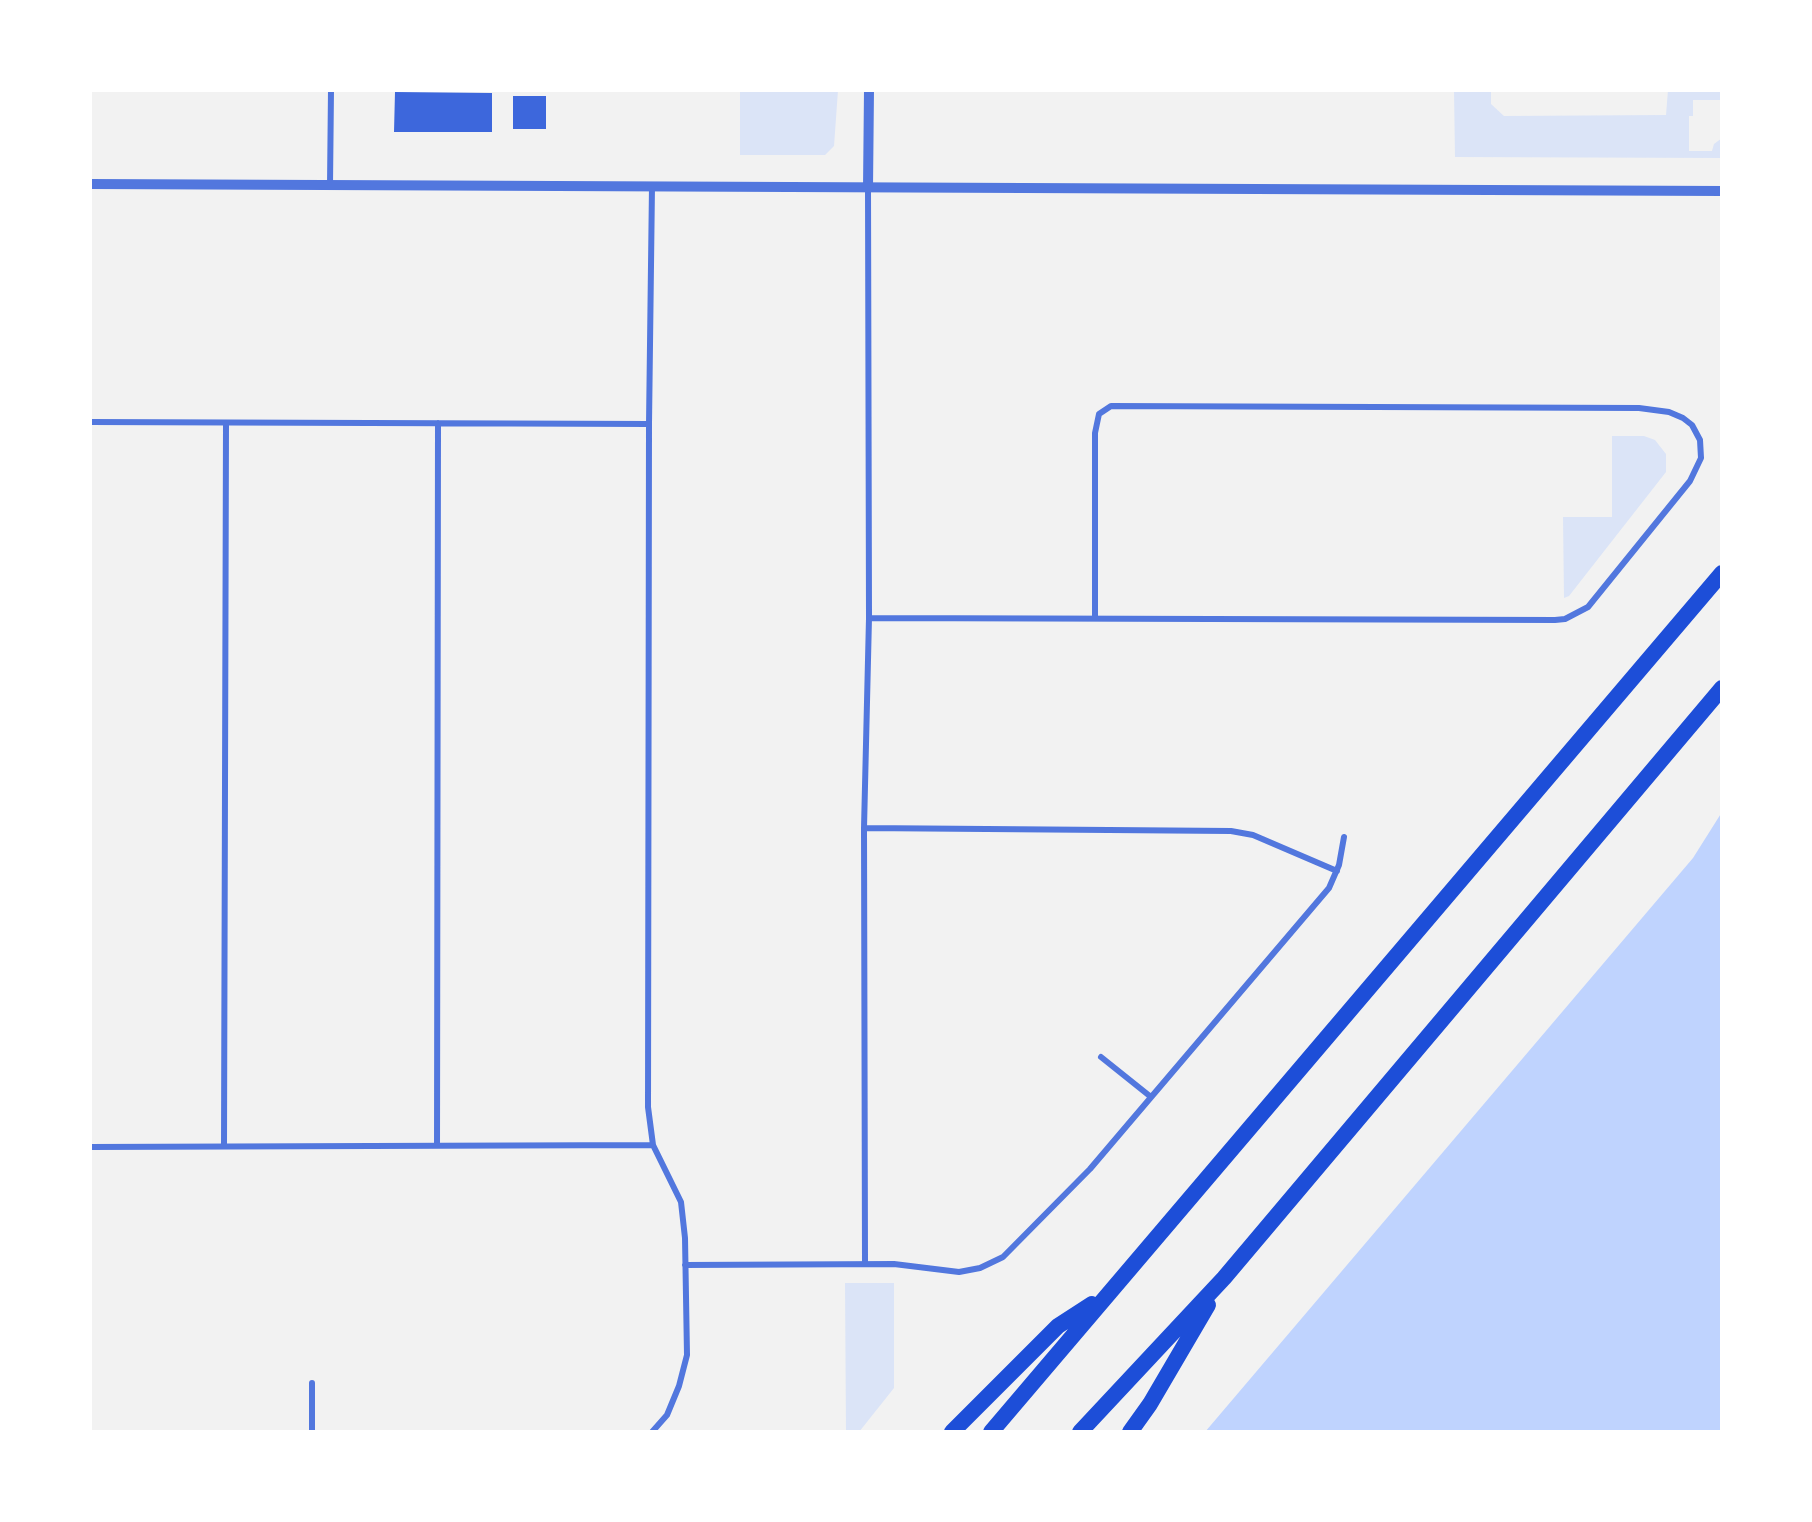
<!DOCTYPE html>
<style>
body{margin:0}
#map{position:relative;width:1812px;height:1522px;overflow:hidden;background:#f2f2f2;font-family:Rubik,sans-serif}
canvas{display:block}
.frame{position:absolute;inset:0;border:92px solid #fff;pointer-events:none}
</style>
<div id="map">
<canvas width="1812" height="1522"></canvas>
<div class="frame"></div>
</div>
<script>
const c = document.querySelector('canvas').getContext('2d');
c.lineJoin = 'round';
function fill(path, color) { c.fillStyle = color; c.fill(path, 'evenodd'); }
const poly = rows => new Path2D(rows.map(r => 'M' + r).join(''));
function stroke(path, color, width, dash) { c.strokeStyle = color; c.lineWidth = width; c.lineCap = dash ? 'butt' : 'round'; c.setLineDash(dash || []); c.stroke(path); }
const green = poly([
 [740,90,838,90,834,146,825,155,740,155],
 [1454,90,1491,90,1491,104,1504,116,1666,115,1668,90,1722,90,1722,100,1693,100,1693,116,1689,116,1689,151,1712,151,1714,144,1722,138,1722,158,1455,157],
 [1612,436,1644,436,1655,440,1666,454,1666,472,1569,596,1564,598,1563,517,1612,517],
 [845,1283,894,1283,894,1388,859,1432,846,1432]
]);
const water = poly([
 [1722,812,1722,1432,1205,1432,1693,858]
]);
const building = poly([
 [395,92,492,93,492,132,394,132],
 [513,96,546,96,546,129,513,129]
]);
const minor = poly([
 [330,185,331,90],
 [652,186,649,424,648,1107,653,1145,681,1202,685,1238,687,1355,679,1386,667,1415,652,1432],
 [90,422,649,424],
 [869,618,1555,620,1565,619,1588,607,1690,481,1701,458,1700,440,1692,425,1683,418,1669,412,1639,408,1111,406,1099,414,1095,433,1095,618],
 [864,828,1231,831,1253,835,1337,871],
 [1101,1057,1151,1097],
 [224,1146,226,423],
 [437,1146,438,423],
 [90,1147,653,1145],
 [865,1264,864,828,869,618,868,188],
 [685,1265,894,1264,959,1272,980,1268,1003,1257,1090,1169,1329,888,1339,865,1344,837],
 [312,1383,312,1432]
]);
const tertiary = poly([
 [90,184,1722,191],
 [868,188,869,90]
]);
const motorway = poly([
 [952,1432,1058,1326,1092,1304],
 [991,1432,1722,573],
 [1080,1432,1224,1278,1722,688],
 [1130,1432,1150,1404,1208,1305]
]);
fill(green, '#dbe4f7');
fill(water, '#bfd3fe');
fill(building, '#3d67dc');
stroke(minor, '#5277de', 6);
stroke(tertiary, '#5277de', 10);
stroke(motorway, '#1d4ed8', 16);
</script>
